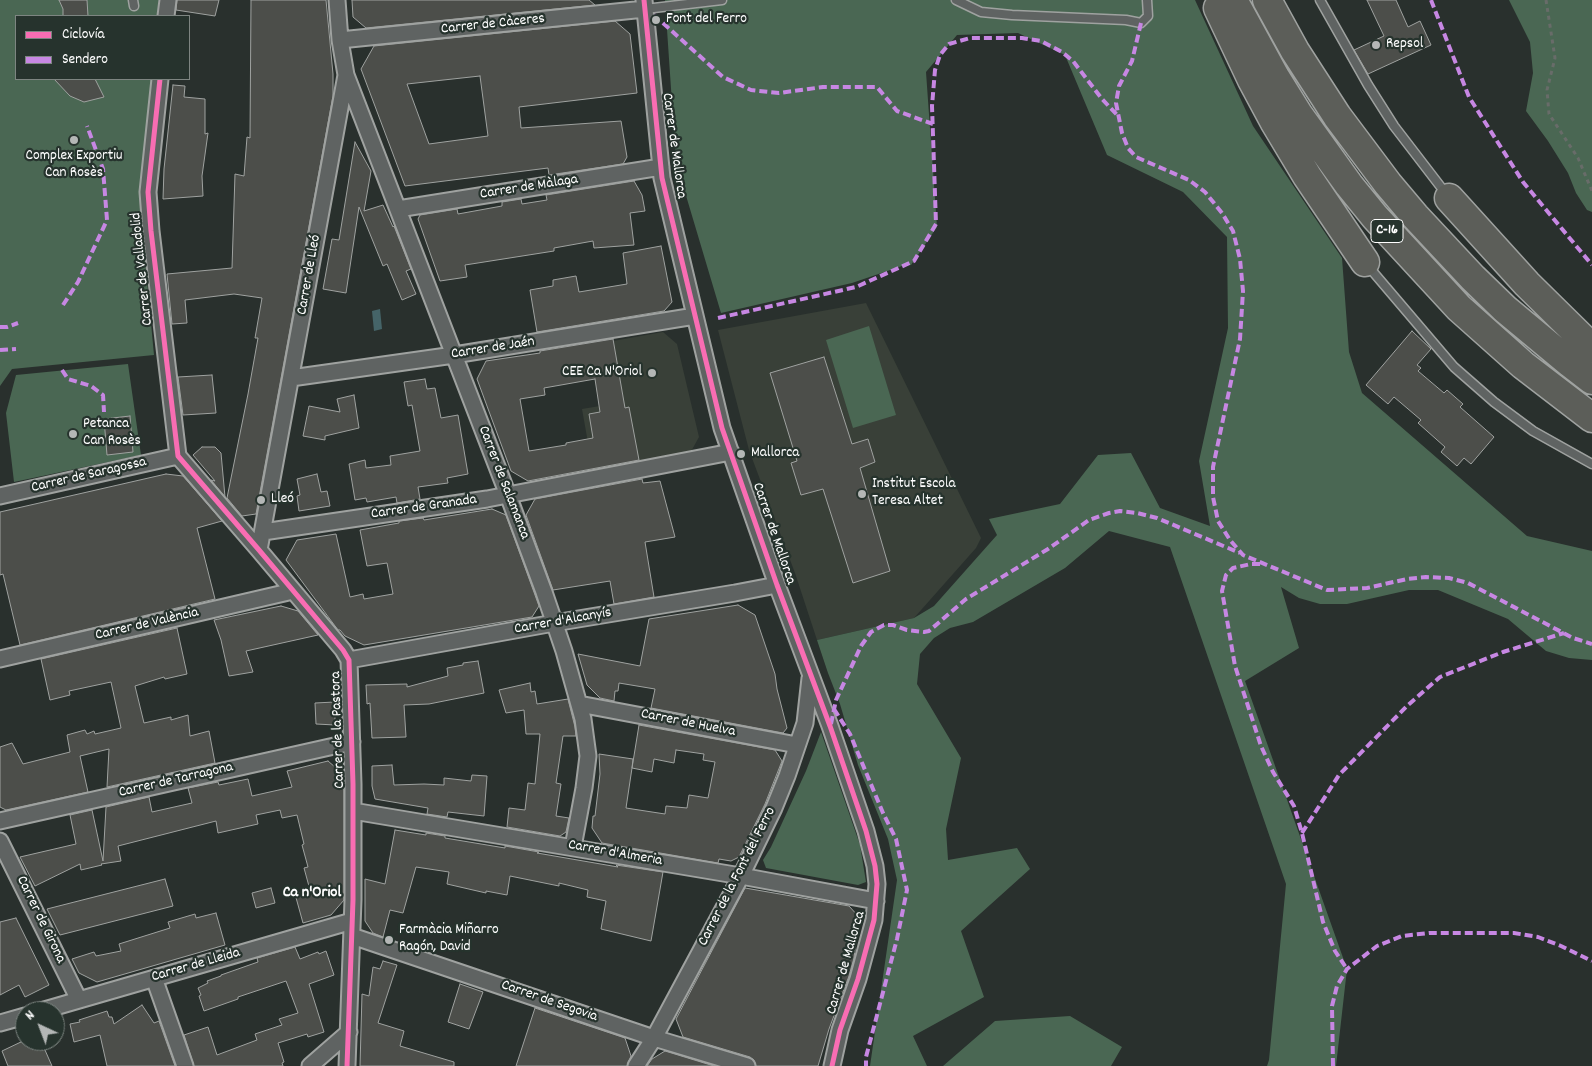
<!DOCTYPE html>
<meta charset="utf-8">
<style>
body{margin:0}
#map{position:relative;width:1592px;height:1066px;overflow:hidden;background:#29302d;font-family:Dekko,sans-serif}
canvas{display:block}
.legend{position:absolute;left:15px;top:15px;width:175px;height:65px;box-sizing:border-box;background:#26332d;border:1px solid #7d8581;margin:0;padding:6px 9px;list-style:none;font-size:15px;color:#fff}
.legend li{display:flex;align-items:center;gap:10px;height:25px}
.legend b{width:25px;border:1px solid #7d8581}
.north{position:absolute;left:15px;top:1001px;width:50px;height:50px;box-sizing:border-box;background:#26332d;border:1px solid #7d8581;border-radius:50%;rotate:317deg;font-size:14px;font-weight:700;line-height:20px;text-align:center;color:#fff}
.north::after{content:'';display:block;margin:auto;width:18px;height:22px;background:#b4b7b6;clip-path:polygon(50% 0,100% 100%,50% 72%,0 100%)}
</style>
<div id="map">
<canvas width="1592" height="1066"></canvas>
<ul class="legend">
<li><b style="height:6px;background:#f96db3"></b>Ciclovía</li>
<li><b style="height:6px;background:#c787e3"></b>Sendero</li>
</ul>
<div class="north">N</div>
</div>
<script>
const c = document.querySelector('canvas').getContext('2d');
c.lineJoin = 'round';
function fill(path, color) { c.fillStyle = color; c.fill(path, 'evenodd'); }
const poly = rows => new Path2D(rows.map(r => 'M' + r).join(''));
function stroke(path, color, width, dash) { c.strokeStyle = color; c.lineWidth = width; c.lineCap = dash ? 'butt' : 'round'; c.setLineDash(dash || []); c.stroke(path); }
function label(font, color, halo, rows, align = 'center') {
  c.font = font + ' Dekko,sans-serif'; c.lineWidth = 4.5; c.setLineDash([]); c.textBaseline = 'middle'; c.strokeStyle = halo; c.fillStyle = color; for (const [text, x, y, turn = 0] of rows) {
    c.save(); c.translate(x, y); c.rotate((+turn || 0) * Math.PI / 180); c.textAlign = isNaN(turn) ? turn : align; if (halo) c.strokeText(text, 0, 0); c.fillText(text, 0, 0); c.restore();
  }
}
const built = poly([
 [866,303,981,538,976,548,914,618,817,640,795,573,749,450,718,330],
 [663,332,677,344,699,437,689,455,593,471,582,409,624,402,613,341]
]);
const green = poly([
 [0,0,159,0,158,16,16,16,16,79,153,79,143,201,143,238,154,355,12,369,0,386],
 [665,0,1195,0,1253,126,1342,258,1349,352,1362,393,1527,536,1592,551,1592,660,1569,658,1546,651,1508,619,1438,590,1409,590,1347,604,1320,604,1299,598,1281,587,1299,648,1245,681,1347,969,1336,1066,1267,1066,1269,1060,1286,884,1170,547,1109,531,1065,568,973,622,950,628,934,638,920,654,917,684,961,758,946,829,948,860,1017,848,1030,869,961,931,984,997,913,1036,927,1066,870,1066,897,880,888,839,858,765,840,704,828,673,817,640,914,618,934,606,997,535,989,519,1060,504,1098,455,1131,453,1160,508,1210,526,1199,461,1228,328,1227,237,1183,192,1107,155,1065,55,1018,33,957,35,926,72,937,227,911,265,902,266,852,283,721,313,676,162],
 [1509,0,1592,0,1592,212,1587,210,1576,193,1568,173,1548,141,1526,111,1533,73,1530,42],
 [869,326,896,415,853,428,826,340],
 [128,364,141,455,14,482,6,413,16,375],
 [821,732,860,845,866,882,858,885,766,868,763,860,771,847,806,771],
 [1070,1016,1122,1047,1111,1066,943,1066,995,1021]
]);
const water = poly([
 [380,309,382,329,374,331,372,311]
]);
const building = poly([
 [59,0,87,0,88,16,63,16,63,9,59,0],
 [177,0,219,0,215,16,176,10,177,0],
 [251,0,326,0,333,74,333,96,256,514,242,516,227,498,248,394,258,338,255,338,262,298,234,294,185,300,187,323,172,324,167,274,232,268,235,174,244,176,247,137,250,138,251,0],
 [352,0,589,0,595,5,366,28,353,17,352,0],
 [1367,0,1396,0,1408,27,1420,21,1431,45,1368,74,1354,50,1384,36,1367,0],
 [615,21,630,34,637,93,519,107,521,128,621,121,627,157,623,164,549,175,548,168,405,186,361,69,374,46,615,21],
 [480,76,488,136,429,144,407,84,480,76],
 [54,79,95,79,104,97,84,102,70,96,54,79],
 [173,85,185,86,184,97,205,99,205,134,208,133,202,176,203,196,163,199,164,169,173,85],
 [355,142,371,171,364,211,383,205,393,227,394,226,411,269,406,271,416,294,402,300,387,264,383,266,359,207,346,293,323,289,332,239,339,240,355,142],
 [634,181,642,195,645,211,630,213,634,245,594,248,593,241,554,248,554,251,465,265,467,277,440,281,418,219,420,215,457,209,458,214,502,206,502,202,521,199,522,204,547,200,546,195,634,181],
 [661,246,672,302,664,311,537,332,530,290,553,286,553,280,576,276,579,292,627,284,623,253,661,246],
 [1412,331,1431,349,1417,365,1421,368,1418,371,1444,393,1447,390,1463,404,1460,407,1494,437,1471,464,1464,458,1457,466,1441,452,1445,447,1418,423,1421,420,1394,397,1388,404,1366,385,1412,331],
 [613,339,625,408,629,407,639,460,528,481,511,471,477,379,486,361,540,353,540,351,613,339],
 [595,379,600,412,589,414,593,438,566,443,566,445,529,451,520,399,545,395,544,388,595,379],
 [824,357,852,444,868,439,875,462,860,468,890,571,853,583,823,489,801,495,791,463,797,461,770,373,824,357],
 [212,375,216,413,183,415,178,377,212,375],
 [425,379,427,389,435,388,441,418,458,415,468,474,447,478,448,483,418,487,420,499,397,503,396,497,367,502,366,498,355,500,349,464,365,460,366,468,391,465,390,456,420,451,412,405,408,406,404,382,425,379],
 [354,395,359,428,325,436,325,440,303,436,309,406,340,412,337,399,354,395],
 [130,416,133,452,107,455,104,419,130,416],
 [202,447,215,447,221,453,225,497,211,480,215,481,193,455,202,447],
 [166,474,183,476,222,521,197,528,215,599,20,645,3,574,0,575,0,512,166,474],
 [317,474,321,492,327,491,330,506,299,511,297,496,300,495,297,479,317,474],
 [642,479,643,483,660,481,675,537,645,542,654,597,614,604,610,581,553,590,526,515,535,499,642,479],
 [492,509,506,515,535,595,539,606,532,617,364,645,345,636,340,630,338,630,286,560,297,540,336,534,350,597,363,594,364,599,393,594,387,563,367,566,360,530,399,523,399,521,423,518,424,520,492,509],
 [738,605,755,615,775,674,777,689,787,728,783,733,651,708,655,689,619,683,618,691,615,691,614,701,600,698,587,685,578,654,640,666,649,619,738,605],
 [281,606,298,611,318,635,246,651,253,672,229,676,221,640,214,620,281,606],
 [177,628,187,674,165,679,164,677,135,686,144,723,171,717,171,720,188,715,190,736,209,731,215,763,107,787,109,749,80,756,88,792,6,810,0,807,0,747,12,743,23,764,70,752,67,735,85,730,87,734,94,731,95,734,121,728,111,682,69,691,70,695,50,700,41,659,177,628],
 [478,661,484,693,429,704,404,705,406,737,372,738,370,703,367,704,366,685,407,684,407,687,448,676,447,668,463,665,463,663,478,661],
 [530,683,531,692,535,691,537,704,568,699,575,727,576,736,563,736,556,783,561,784,556,816,569,818,566,832,560,836,507,827,509,808,525,810,528,783,535,784,540,734,526,734,524,710,506,713,499,690,530,683],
 [335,702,335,725,316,724,315,703,335,702],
 [639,725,775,750,782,761,765,804,739,857,731,861,719,859,718,863,602,843,592,828,593,816,595,816,600,774,599,754,633,759,632,768,639,725],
 [676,750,704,754,703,760,715,762,708,798,689,795,687,808,666,806,665,814,626,808,632,768,652,772,654,759,674,763,676,750],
 [328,761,343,774,344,783,344,900,331,915,303,923,295,894,310,890,304,868,308,867,302,845,304,844,297,815,282,818,280,810,256,815,258,824,218,833,216,821,118,846,121,861,101,864,102,865,81,870,80,864,35,886,20,857,76,844,70,815,92,810,103,861,106,807,149,797,152,812,192,803,188,788,218,782,219,785,248,779,252,796,292,787,287,771,328,761],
 [392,765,394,785,424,784,444,785,444,778,471,781,472,775,487,776,484,816,448,812,447,817,427,814,428,808,375,799,372,786,372,766,392,765],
 [395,830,426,835,426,833,445,836,445,838,505,848,505,846,539,852,537,853,618,867,616,865,663,872,651,941,601,929,606,901,587,897,588,890,559,883,559,886,510,876,507,895,486,891,486,893,447,884,449,872,416,867,403,913,390,910,383,937,373,933,365,921,365,879,385,884,395,830],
 [165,879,173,906,60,935,47,909,165,879],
 [271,888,275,903,256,908,252,893,271,888],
 [745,888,849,906,859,917,854,958,849,976,829,1029,818,1066,756,1066,754,1060,750,1057,683,1037,676,1019,745,888],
 [216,913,225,945,97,982,79,973,72,959,94,952,96,956,121,951,119,944,170,928,168,922,195,914,196,918,216,913],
 [16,918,49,985,25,997,19,985,0,995,0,922,16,918],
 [295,947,300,959,318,952,319,954,326,951,334,975,309,984,324,1032,308,1037,307,1034,278,1043,284,1062,282,1063,283,1066,194,1066,184,1035,208,1027,217,1055,257,1040,255,1034,282,1025,279,1019,298,1013,286,981,238,997,238,999,204,1011,199,996,201,995,198,988,208,983,207,981,221,976,221,975,258,962,257,958,295,947],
 [383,961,397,965,378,1023,404,1031,400,1046,454,1062,454,1066,360,1066,362,994,369,996,373,967,380,969,383,961],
 [460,984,483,992,469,1029,448,1022,460,984],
 [142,1005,154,1023,159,1021,175,1066,107,1066,100,1035,74,1042,70,1024,80,1022,79,1020,107,1011,109,1017,112,1017,114,1024,142,1005],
 [535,1008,625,1038,631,1056,627,1066,516,1066,535,1008],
 [23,1041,41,1041,52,1066,8,1066,2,1051,23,1041],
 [665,1051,714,1066,647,1066,652,1059,665,1051]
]);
const path = poly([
 [1546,0,1555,58,1547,90,1549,114,1578,158,1592,191]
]);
const lane = poly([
 [133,0,134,6],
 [956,0,981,12,1012,15,1126,20,1141,23,1148,16,1147,0],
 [1320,0,1368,85,1394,126,1447,195],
 [645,9,722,0],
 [1368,266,1454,367,1494,402,1533,431,1592,464]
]);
const street = poly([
 [644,0,662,178,722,428,777,585,830,726,866,831,875,866,877,884,874,920,858,979,840,1030,832,1066],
 [166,16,168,0],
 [340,40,645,9],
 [346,75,508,495,544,592,564,651,583,719,588,756,584,788,573,847],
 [160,79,148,192,151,231,178,456,259,550,343,650,349,660,353,784,353,900,347,1066],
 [398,209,661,167],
 [291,378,454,355,695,316],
 [0,496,178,456],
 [263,532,487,499,731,452],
 [259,550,346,75,340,40,337,0],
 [0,659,293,591],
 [349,660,554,623,735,593,777,585],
 [579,704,797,745],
 [353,811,741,876,876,901],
 [0,821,352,742],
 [0,841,79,1000],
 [352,936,654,1038,747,1066],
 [154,978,185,1066],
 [41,1011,352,921],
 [0,1023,25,1016],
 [310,1066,349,1032],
 [636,1066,654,1038,741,876,774,808,787,776,805,723,810,678]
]);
const highway = poly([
 [1233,0,1275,77,1298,114,1349,185,1375,217,1459,308,1523,365,1592,418],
 [1267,0,1295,51,1337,116,1388,184,1415,216,1473,278,1505,309,1570,363,1592,380],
 [1218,8,1252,80,1274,121,1307,176,1365,262],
 [1449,198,1527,284,1592,348]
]);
const quiet = poly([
 [1431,0,1469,97,1523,182,1592,265],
 [654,15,723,77,751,90,779,93,823,87,877,87,897,111,933,124],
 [1141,23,1132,61,1119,86,1116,103,1122,133,1128,148,1136,157,1189,180,1205,192,1222,213,1233,231,1240,259,1243,291,1240,339,1213,467,1213,497,1218,521,1230,540,1243,555,1327,590,1367,588,1407,579,1426,577,1449,578,1468,583,1573,638,1592,644],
 [63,305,78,282,107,220,103,169,87,126],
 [718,318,856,287,914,261,936,224,932,106,935,70,940,55,949,44,970,38,1022,38,1041,41,1062,52,1073,61,1102,99,1119,117],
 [0,327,7,327,18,323],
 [0,350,16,349],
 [62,370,68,379,91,386,103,395,104,412],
 [1260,564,1251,564,1233,568,1226,575,1222,591,1235,666,1261,746,1273,772,1294,806,1302,833,1323,922,1335,951,1347,969],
 [834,709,850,734,883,813,896,839,907,890,897,939,866,1057,866,1066],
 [831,724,836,700,861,646,871,632,884,625,893,625,907,630,924,632,929,631,966,599,1048,549,1089,520,1109,513,1120,511,1137,513,1157,518,1240,553],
 [1302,833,1339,775,1408,705,1440,677,1503,652,1564,633],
 [1333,1066,1332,1006,1337,986,1347,969,1377,946,1402,936,1429,933,1514,933,1538,937,1561,946,1592,961]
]);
const cycleway = poly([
 [644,0,662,178,722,428,777,585,830,726,866,831,875,866,877,884,874,920,858,979,840,1030,832,1066],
 [160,79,148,192,151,231,178,456,259,550,343,650,349,660,353,784,353,900,347,1066]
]);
const markers = [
 [656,20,5,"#b4b7b6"],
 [1376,45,5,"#b4b7b6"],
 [74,140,5,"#b4b7b6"],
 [652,373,5,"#b4b7b6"],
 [73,434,5,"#b4b7b6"],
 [741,454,5,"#b4b7b6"],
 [862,494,5,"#b4b7b6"],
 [261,500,5,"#b4b7b6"],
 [389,940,5,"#b4b7b6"]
];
const shields = [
 [1387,231,32]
];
const shieldNames = [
 ["C-16",1387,231]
];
const poiNames = [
 ["Font del Ferro",666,20],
 ["Repsol",1386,45],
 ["Complex Exportiu",74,157,"center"],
 ["Can Rosès",74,174,"center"],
 ["CEE Ca N'Oriol",642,373,"right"],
 ["Petanca",83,425],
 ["Can Rosès",83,442],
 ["Mallorca",751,454],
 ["Institut Escola",872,485],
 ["Teresa Altet",872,502],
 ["Lleó",271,500],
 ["Farmàcia Miñarro",399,931],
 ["Ragón, David",399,948]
];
const streetNames = [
 ["Carrer de Càceres",493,25,-6],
 ["Carrer de Mallorca",673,146,82],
 ["Carrer de Màlaga",529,188,-9],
 ["Carrer de Valladolid",143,269,-96],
 ["Carrer de Lleó",310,275,-80],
 ["Carrer de Jaén",493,349,-9],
 ["Carrer de Saragossa",89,476,-13],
 ["Carrer de Salamanca",503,483,69],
 ["Carrer de Granada",424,508,-8],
 ["Carrer de Mallorca",773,534,71],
 ["Carrer d'Alcanyís",563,622,-10],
 ["Carrer de València",147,625,-13],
 ["Carrer de Huelva",688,724,11],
 ["Carrer de la Pastora",339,730,-92],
 ["Carrer de Tarragona",176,781,-13],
 ["Carrer d'Almeria",615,854,10],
 ["Carrer de la Font del Ferro",738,877,-63],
 ["Carrer de Girona",40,920,64],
 ["Carrer de Mallorca",847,963,-74],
 ["Carrer de Lleida",196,966,-16],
 ["Carrer de Segovia",549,1002,19]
];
const neighbourhoodNames = [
 ["Ca n'Oriol",312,894]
];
fill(built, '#394038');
fill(green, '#4a6753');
fill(water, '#456468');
fill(building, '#4c4e4a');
stroke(building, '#9fa2a0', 1);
stroke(lane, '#9fa2a0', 11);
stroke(street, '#9fa2a0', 19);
stroke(highway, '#9fa2a0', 31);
stroke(path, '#686c69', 3, [4, 4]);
stroke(lane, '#5f6362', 8);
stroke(street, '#5f6362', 15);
stroke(highway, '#5c5e59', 28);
stroke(quiet, '#c787e3', 4, [8, 4]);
stroke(cycleway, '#f96db3', 5);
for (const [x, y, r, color] of markers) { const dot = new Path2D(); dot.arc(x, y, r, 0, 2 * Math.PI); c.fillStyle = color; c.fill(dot); stroke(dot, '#26332d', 2); }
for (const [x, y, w] of shields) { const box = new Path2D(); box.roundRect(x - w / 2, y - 11.5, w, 23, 4); c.fillStyle = '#26332d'; c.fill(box); stroke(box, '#fff', 1); }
label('bold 14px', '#fff', null, shieldNames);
label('15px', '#fff', '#26332d', poiNames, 'left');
label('15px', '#fff', '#26332d', streetNames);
label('bold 16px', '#fff', '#26332d', neighbourhoodNames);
</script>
